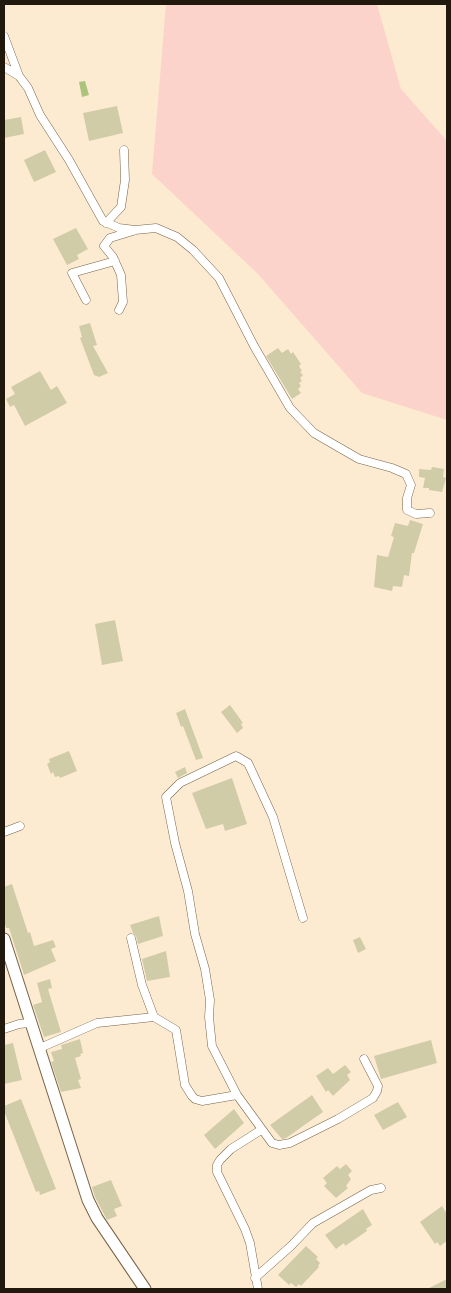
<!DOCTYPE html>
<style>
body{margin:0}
#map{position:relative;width:451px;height:1293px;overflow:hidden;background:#fdebd1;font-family:"Alegreya Sans",sans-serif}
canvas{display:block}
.frame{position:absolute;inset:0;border:5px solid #21190d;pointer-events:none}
</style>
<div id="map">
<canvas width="451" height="1293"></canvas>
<div class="frame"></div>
</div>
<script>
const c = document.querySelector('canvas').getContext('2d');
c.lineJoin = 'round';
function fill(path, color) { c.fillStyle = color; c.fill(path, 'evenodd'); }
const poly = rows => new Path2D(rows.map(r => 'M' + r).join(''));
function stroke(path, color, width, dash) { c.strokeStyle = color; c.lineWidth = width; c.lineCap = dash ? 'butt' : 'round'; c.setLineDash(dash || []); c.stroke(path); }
const green = poly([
 [166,4,377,4,401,89,447,141,447,420,362,393,258,274,152,174]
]);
const water = poly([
 [85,81,89,95,82,97,79,82]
]);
const building = poly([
 [117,106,123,133,89,141,83,113],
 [21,117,24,134,4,138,4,120],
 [45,150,56,172,34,182,24,160],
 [76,228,88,249,77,255,79,259,67,265,53,239],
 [90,323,97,345,93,346,108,373,99,377,94,375,80,338,82,337,79,326],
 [278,348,282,353,288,349,291,354,293,352,301,364,299,366,302,371,300,372,303,375,300,378,302,381,299,383,301,386,298,389,301,393,292,399,266,356],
 [40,371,51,390,57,386,67,403,25,426,14,405,10,407,6,399,15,394,11,387],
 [432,467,444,469,443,477,446,478,442,492,429,490,429,488,423,488,425,478,419,477,419,469,431,470],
 [410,520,423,524,414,553,412,553,409,576,404,575,402,587,393,586,392,591,374,587,377,555,388,557,394,537,391,536,395,523,408,526],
 [115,620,123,661,102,665,95,624],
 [230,705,243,723,241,724,243,728,237,733,221,712],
 [185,709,203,758,196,760,183,726,181,727,176,713],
 [69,751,77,771,60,778,59,776,55,777,53,772,51,774,47,764,50,762,49,759],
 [185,767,187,773,178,778,175,772],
 [232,778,247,824,225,831,223,824,206,829,192,793],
 [12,884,28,933,30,932,34,946,53,940,56,947,51,949,56,961,24,975,9,928,6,928,4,921,4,887],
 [159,916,163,936,138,944,136,936,133,933,130,925],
 [360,937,366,949,358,953,353,940],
 [166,951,170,977,147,981,142,959],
 [50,979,52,988,48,989,61,1032,44,1037,33,1005,42,1002,37,983],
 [80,1039,83,1053,80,1054,81,1056,75,1058,81,1079,78,1080,81,1088,61,1092,51,1062,54,1061,51,1052,62,1049,61,1045],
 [431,1040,437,1063,381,1079,374,1056],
 [13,1043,22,1080,4,1084,4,1045],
 [345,1065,351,1072,347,1075,350,1080,333,1096,328,1090,326,1092,316,1076,328,1068,333,1074],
 [312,1095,323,1112,286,1138,282,1139,270,1125],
 [21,1099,56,1189,40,1195,39,1191,36,1192,4,1111,4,1106],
 [398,1102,407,1117,383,1130,374,1115],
 [234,1109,244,1123,215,1149,204,1135],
 [346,1164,352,1171,348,1175,351,1179,346,1186,348,1188,336,1198,324,1186,327,1183,323,1178,337,1166,340,1169],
 [111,1180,122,1206,114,1209,117,1216,107,1220,95,1197,92,1187],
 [442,1206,447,1214,447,1241,440,1246,437,1242,435,1244,420,1222],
 [363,1209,372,1225,366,1229,367,1231,345,1246,344,1243,336,1249,325,1235],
 [306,1246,318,1257,316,1259,320,1263,318,1266,319,1267,301,1286,299,1284,296,1287,291,1283,289,1285,278,1275],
 [447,1279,447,1289,427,1289]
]);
const minor = poly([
 [4,36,19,76],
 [4,67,19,76,28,88,40,115,69,160,103,221,119,228,135,230,156,228,177,237,193,250,219,278,254,346,290,408,314,433,359,459,392,468,406,474,411,485,407,498,407,510,416,514,430,513],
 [106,223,121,207,125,180,124,150],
 [86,300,72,273,115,261],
 [119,310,123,302,121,275,113,257,104,246,110,238,133,231],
 [4,832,20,826],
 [131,938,142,985,154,1017],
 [4,1029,19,1024,30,1023],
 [40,1048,97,1023,154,1017,176,1030,185,1085,192,1096,195,1099,202,1101,237,1095,272,1143,279,1145,290,1143,338,1119,373,1098,377,1091,378,1086,364,1059],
 [237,1095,212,1046,209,1017,210,1000,205,969,195,934,188,891,175,843,166,797,180,783,236,756,248,763,273,817,303,918],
 [255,1278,291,1246,313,1223,371,1190,381,1188],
 [258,1289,250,1243,245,1229,217,1172,217,1165,220,1160,231,1149,261,1130]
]);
const secondary = poly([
 [4,939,88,1200,97,1218,145,1289]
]);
fill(green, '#fcd3ca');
fill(water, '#abc47b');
fill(building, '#d1cca8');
stroke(minor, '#776448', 9);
stroke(secondary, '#776448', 13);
stroke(minor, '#fff', 8);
stroke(secondary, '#fff', 11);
</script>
